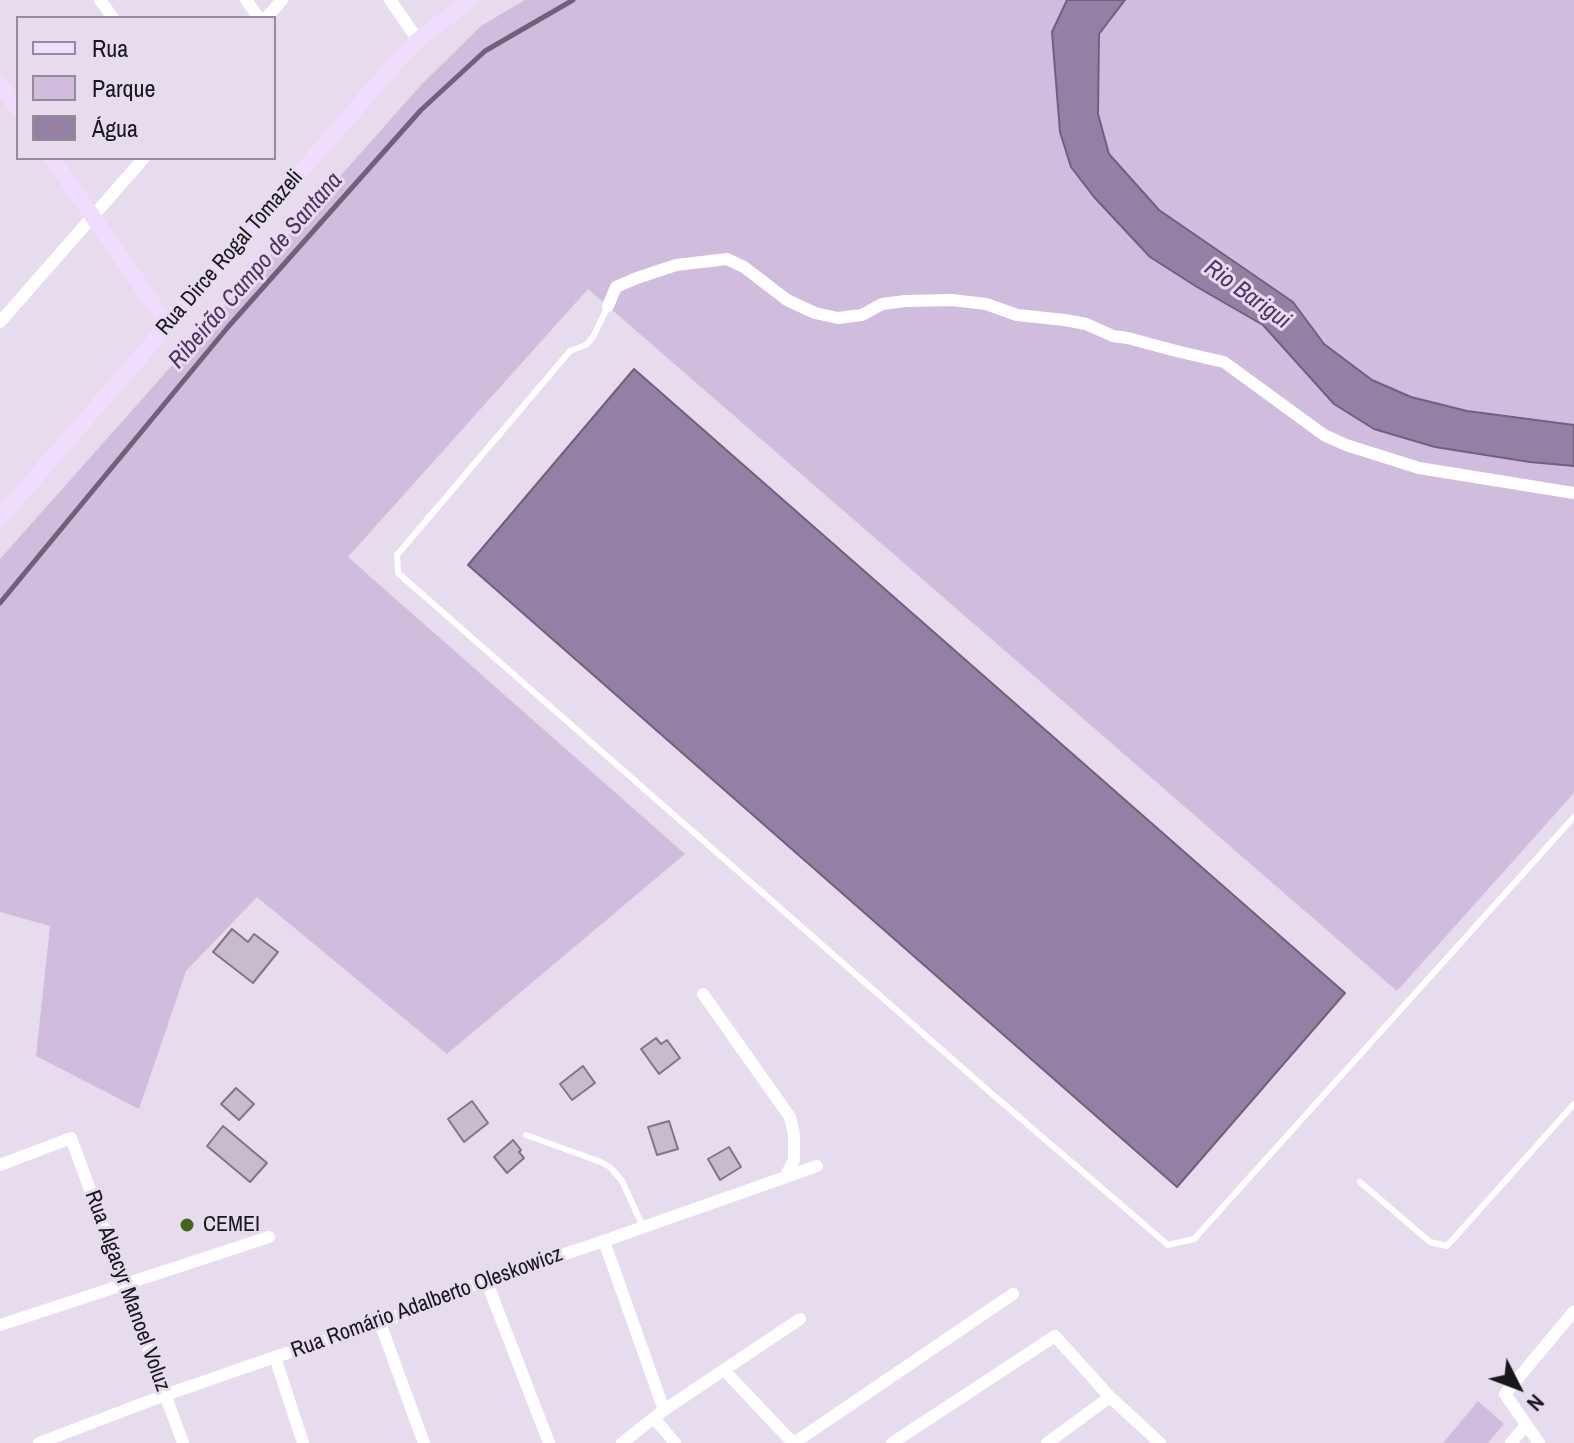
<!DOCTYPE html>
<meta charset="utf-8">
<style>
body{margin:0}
#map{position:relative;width:1574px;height:1443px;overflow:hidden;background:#e6dced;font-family:"Archivo Narrow",sans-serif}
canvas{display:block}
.legend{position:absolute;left:16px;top:16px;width:260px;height:144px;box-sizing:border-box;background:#e6dced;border:2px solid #948d99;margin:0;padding:10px 14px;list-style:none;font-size:24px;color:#19161c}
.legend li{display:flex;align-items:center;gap:16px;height:40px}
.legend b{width:40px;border:2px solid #948d99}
.north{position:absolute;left:1478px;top:1347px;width:80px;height:80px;-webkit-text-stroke:6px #e6dced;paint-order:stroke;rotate:132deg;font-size:22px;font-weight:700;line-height:32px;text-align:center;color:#19161c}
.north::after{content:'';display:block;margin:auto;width:28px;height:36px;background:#19161c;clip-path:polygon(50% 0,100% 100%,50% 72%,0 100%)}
</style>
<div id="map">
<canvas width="1574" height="1443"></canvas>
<ul class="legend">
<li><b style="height:10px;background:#f0dcfd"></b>Rua</li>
<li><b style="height:22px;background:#d0bdde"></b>Parque</li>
<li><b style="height:22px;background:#9580a5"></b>Água</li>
</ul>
<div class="north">N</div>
</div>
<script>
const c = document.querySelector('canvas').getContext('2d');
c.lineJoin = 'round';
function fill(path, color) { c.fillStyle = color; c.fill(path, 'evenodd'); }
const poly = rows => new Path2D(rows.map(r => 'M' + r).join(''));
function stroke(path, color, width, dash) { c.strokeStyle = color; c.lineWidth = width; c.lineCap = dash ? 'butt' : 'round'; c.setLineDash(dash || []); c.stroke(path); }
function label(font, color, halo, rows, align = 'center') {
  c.font = font + ' "Archivo Narrow",sans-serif'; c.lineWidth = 6; c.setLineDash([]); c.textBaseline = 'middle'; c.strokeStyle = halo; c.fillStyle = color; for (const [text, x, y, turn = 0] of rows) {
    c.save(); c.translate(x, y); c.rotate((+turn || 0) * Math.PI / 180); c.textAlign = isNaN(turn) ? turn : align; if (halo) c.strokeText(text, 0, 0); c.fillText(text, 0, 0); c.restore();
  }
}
const green = poly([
 [525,0,1067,0,1052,32,1060,132,1071,167,1094,197,1150,257,1197,287,1263,325,1334,404,1374,429,1435,447,1530,462,1574,466,1574,793,1397,991,588,289,348,557,685,854,447,1054,257,897,186,971,139,1109,36,1056,50,926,0,912,0,559,422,84,481,26],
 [1125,0,1574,0,1574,425,1467,411,1411,397,1372,380,1324,344,1293,301,1159,210,1109,154,1098,114,1099,34],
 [1478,1401,1504,1424,1488,1443,1443,1443]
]);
const water = poly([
 [1067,0,1125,0,1099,34,1098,114,1109,154,1159,210,1293,302,1324,344,1372,380,1411,397,1467,411,1574,425,1574,466,1530,462,1435,447,1374,429,1334,404,1263,325,1197,287,1150,257,1094,197,1071,167,1060,132,1052,32,1067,0],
 [634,369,1345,993,1177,1187,468,565,634,369]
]);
const stream = poly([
 [0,603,228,327,421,110,485,51,573,0]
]);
const building = poly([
 [232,929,248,942,254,934,278,952,253,983,213,952,232,929],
 [656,1038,661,1044,667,1040,680,1058,659,1074,641,1049,656,1038],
 [583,1066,595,1083,572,1100,560,1084,583,1066],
 [236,1088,254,1104,239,1120,221,1104,236,1088],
 [472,1101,488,1123,464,1142,448,1119,472,1101],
 [669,1121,678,1149,657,1155,648,1127,669,1121],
 [223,1126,267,1163,250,1182,207,1146,223,1126],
 [513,1140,521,1150,519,1152,524,1158,507,1173,494,1157,513,1140],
 [729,1147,741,1167,720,1180,708,1159,729,1147]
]);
const lane = poly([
 [608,306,593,337,586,345,570,351,397,555,398,573,991,1093,1168,1245,1194,1239,1574,817],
 [526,1135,601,1162,610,1167,622,1181,643,1227],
 [1360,1182,1430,1242,1447,1246,1574,1104]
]);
const street = poly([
 [100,0,113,18],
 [246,0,259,18],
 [390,0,418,40],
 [266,18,282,0],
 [608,306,616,287,637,278,676,265,727,259,744,267,787,300,815,313,838,318,862,315,882,304,905,301,952,300,986,304,1017,315,1065,320,1086,324,1113,336,1128,338,1176,351,1224,362,1324,435,1346,445,1419,468,1574,493],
 [0,322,144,158],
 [703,994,790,1117,794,1134,794,1160,785,1177],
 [0,1165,71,1138,183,1443],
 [604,1241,664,1410],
 [486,1280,549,1443],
 [380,1323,424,1443],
 [0,1325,269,1237],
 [275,1357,303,1443],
 [724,1370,793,1443],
 [654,1418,675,1443],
 [39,1443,165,1395,275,1357,380,1323,486,1280,604,1241,817,1166],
 [622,1443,664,1410,800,1319],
 [794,1443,1013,1294],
 [892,1443,1055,1336,1110,1397,1160,1443],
 [1047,1443,1110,1397],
 [1511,1443,1526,1425],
 [1539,1443,1505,1394,1574,1311]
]);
const secondary = poly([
 [0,84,18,109],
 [52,158,168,325],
 [0,518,400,58,418,40,470,0]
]);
const markers = [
 [187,1225,8,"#42641b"]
];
const streetNames = [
 ["Rua Dirce Rogal Tomazeli",230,253,-49],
 ["Rua Algacyr Manoel Voluz",127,1291,70],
 ["Rua Romário Adalberto Oleskowicz",427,1303,-20]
];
const poiNames = [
 ["CEMEI",203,1225]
];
const waterNames = [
 ["Ribeirão Campo de Santana",256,271,-49],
 ["Rio Barigui",1247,295,36]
];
fill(green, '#d0bdde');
fill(water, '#9580a5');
stroke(water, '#70607c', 2);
stroke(stream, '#70607c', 5);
fill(building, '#c6bccd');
stroke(building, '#7f7685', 2);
stroke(lane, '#fff', 6);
stroke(street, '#fff', 12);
stroke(secondary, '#f0dcfd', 16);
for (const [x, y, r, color] of markers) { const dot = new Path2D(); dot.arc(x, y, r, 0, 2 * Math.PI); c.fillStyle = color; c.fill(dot); stroke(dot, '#e6dced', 3); }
label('22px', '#19161c', '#e6dced', streetNames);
label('22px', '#19161c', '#e6dced', poiNames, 'left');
label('italic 24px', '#513265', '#e6dced', waterNames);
</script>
